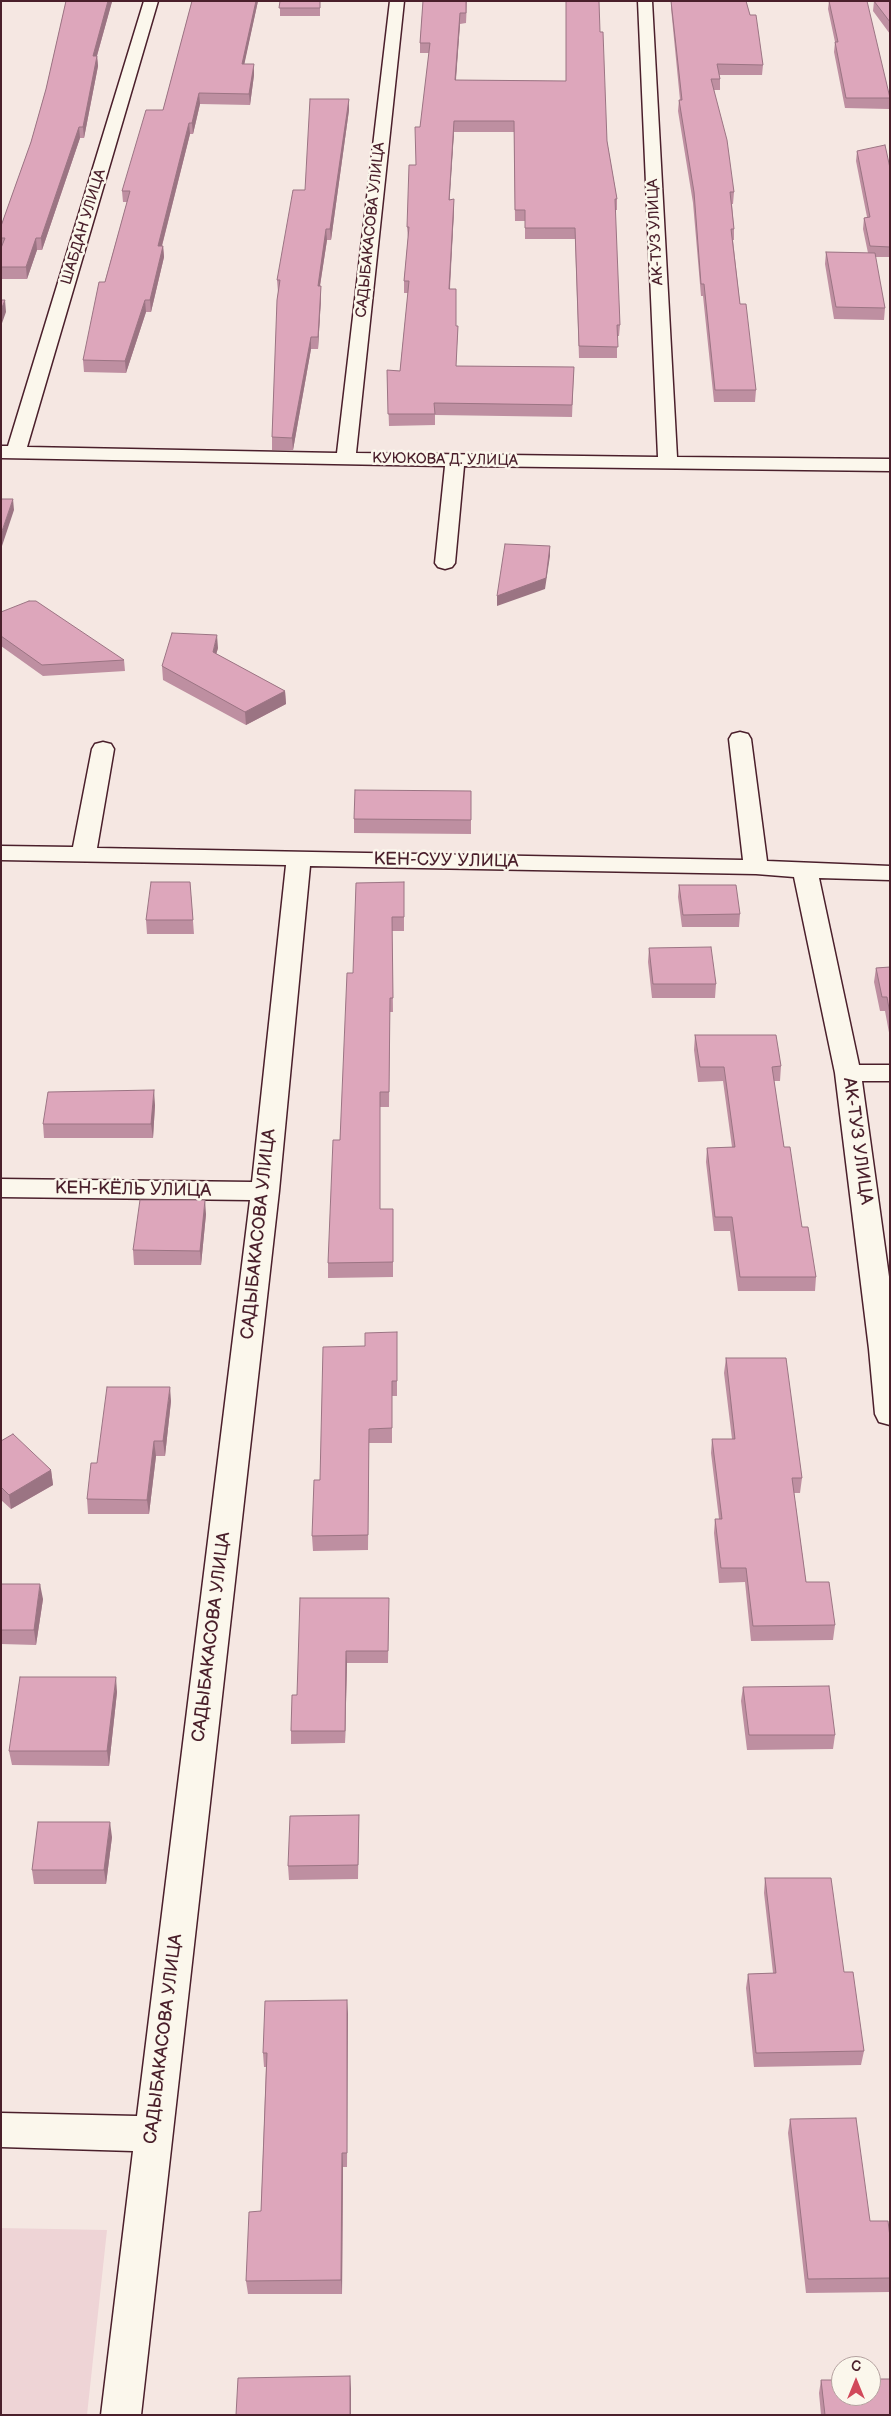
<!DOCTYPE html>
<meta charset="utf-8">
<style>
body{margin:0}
#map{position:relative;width:891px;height:2416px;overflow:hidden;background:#f5e7e2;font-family:"Balsamiq Sans",sans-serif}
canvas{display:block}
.frame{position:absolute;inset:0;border:2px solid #4a1f2b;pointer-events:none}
.north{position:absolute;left:831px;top:2356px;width:50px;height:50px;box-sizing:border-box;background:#fbf7ec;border:1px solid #b4a19f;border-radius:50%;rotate:0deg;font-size:14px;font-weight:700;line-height:20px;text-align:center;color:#4a1f2b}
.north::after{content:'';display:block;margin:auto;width:18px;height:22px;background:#d1495b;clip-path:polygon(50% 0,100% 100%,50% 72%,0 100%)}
</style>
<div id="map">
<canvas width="891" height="2416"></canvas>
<div class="frame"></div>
<div class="north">С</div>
</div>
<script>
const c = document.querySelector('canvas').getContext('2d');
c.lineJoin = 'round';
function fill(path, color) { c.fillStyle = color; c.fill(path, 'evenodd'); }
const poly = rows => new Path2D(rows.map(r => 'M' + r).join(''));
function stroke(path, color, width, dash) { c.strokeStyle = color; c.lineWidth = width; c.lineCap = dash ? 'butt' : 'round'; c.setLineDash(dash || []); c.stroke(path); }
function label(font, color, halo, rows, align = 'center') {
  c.font = font + ' "Balsamiq Sans",sans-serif'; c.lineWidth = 5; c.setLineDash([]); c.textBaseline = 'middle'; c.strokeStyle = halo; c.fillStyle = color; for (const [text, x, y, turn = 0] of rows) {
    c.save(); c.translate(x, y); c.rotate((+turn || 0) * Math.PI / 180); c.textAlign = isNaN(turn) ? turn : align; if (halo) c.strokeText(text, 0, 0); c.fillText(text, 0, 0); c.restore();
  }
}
const built = poly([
 [1,2228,107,2230,87,2415,1,2415]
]);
const minor = poly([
 [144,1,158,1,27,447,337,453,390,1,404,1,356,453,658,457,638,1,652,1,677,457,890,459,890,471,464,466,455,563,452,567,445,569,438,567,435,563,445,466,1,458,1,446,8,446,144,1],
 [740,732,748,734,751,739,767,861,890,866,890,880,819,878,859,1065,890,1065,890,1081,862,1081,890,1284,890,1425,879,1422,875,1414,869,1349,835,1073,794,877,756,874,310,866,279,1191,141,2415,101,2415,133,2151,1,2147,1,2113,137,2116,250,1200,1,1197,1,1179,252,1182,286,865,1,860,1,846,73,847,92,749,95,744,103,742,111,744,114,749,97,848,743,860,729,739,732,734,740,732]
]);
const wall = poly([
 [66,1,112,1,97,56,98,66,84,138,80,138,42,250,37,250,27,279,1,279,1,226,31,142,46,89],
 [192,1,258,1,244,64,254,75,250,105,200,104,193,134,190,134,162,246,163,246,164,257,151,312,146,312,126,373,84,372,83,360,127,202,123,202,122,191,163,110],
 [280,1,320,1,320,16,280,16],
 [423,1,467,1,466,23,460,24,456,80,566,81,600,32,607,141,617,199,617,210,615,210,620,325,619,336,617,336,617,358,579,358,575,239,525,239,525,221,515,221,514,132,454,132,449,200,454,210,450,289,456,326,458,326,456,366,574,367,572,417,435,415,435,425,389,426,387,370,400,371,408,293,404,293,404,281,408,238,407,227,416,165,429,53,420,53,420,43],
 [671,1,746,1,763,65,762,75,719,75,720,79,720,90,714,90,734,192,733,204,732,204,734,229,734,240,733,240,740,304,756,390,755,402,714,402,703,296,701,296,693,203,678,111,679,100,680,100,671,8],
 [829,1,890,97,889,109,845,108,834,52,835,42,828,9],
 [874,1,890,1,890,34,873,11],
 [349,99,349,110,331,240,327,240,320,286,321,298,318,349,311,349,293,450,272,450,272,437,278,292,277,280],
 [857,151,890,168,890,257,875,257,885,308,884,320,834,319,825,264,826,252,868,253,863,229,864,218,867,217,856,161],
 [1,612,124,660,125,671,43,676,1,646],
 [218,648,216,654,285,691,286,704,246,725,163,680,162,666],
 [471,791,471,834,354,833,354,819],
 [190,882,194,934,147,934,146,920],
 [404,882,404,931,392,931,393,1012,390,1012,389,1107,380,1107,380,1209,393,1209,393,1277,328,1278,328,1263,340,1140,353,973],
 [679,885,740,914,739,927,682,927,678,897],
 [649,948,716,984,715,998,652,998,648,962],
 [890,967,890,1038,885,1011,880,1011,874,982,876,968],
 [695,1035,781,1066,780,1081,774,1081,784,1147,802,1227,816,1277,815,1291,738,1291,730,1231,714,1231,706,1162,707,1148,732,1147,723,1081,698,1082,694,1050],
 [155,1105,153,1138,44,1138,43,1124],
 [206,1214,201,1265,134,1265,133,1250],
 [397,1347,397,1396,392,1396,392,1443,369,1443,368,1550,313,1551,312,1536],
 [726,1358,802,1478,800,1493,794,1493,806,1582,835,1625,833,1640,751,1641,745,1582,719,1583,714,1533,715,1519,719,1519,711,1453,712,1439,732,1439,724,1373],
 [171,1401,165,1456,156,1456,149,1514,88,1514,87,1499,97,1463],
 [1,1441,51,1470,53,1485,11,1509,1,1500],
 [1,1584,43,1599,36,1645,1,1644],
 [389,1610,388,1663,347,1663,345,1743,291,1744,291,1731,297,1695],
 [743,1687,835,1735,833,1749,747,1750,741,1701],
 [117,1692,109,1766,12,1765,9,1751],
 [359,1815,358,1879,289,1880,288,1866],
 [112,1837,106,1884,34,1884,32,1870],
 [765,1878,844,1972,864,2051,861,2065,754,2067,746,1988,748,1974,773,1973,764,1893],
 [347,2000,347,2167,343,2167,342,2294,248,2294,246,2281,261,2211,266,2067,264,2067,263,2053],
 [790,2119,870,2221,890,2237,890,2292,806,2293,788,2133],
 [821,2380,890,2415,821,2415,819,2393]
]);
const shadedWall = poly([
 [108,1,112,1,112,2,94,66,93,56],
 [256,1,258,1,242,75,242,64],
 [460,13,460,24,455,90,455,80],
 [97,56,98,66,84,138,83,127],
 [254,64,254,75,250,105,249,94],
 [199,93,200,104,193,134,192,123],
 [349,99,349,110,331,240,330,229],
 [454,121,454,132,449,210,449,200],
 [189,123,190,134,159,257,158,246],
 [79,127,80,138,42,250,41,238],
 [454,199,454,210,449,300,449,289],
 [326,229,327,240,318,298,318,286],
 [36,238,37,250,27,279,26,267],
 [163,246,164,257,151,312,150,300],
 [321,286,321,298,318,349,318,337],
 [5,300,6,312,1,326,1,310],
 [145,300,146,312,126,373,125,361],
 [311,337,311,349,293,450,292,438],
 [13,499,14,510,1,549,1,534],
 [550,546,550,556,545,589,497,606,497,596],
 [217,635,218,648,213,665,213,652],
 [285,691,286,704,246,725,245,712],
 [154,1090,155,1105,153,1138,151,1124],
 [205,1200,206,1214,201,1265,200,1251],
 [170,1387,171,1401,165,1456,163,1441],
 [154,1441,156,1456,149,1514,147,1500],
 [51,1470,53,1485,11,1509,9,1495],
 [40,1584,43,1599,36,1645,34,1630],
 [346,1651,347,1663,345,1743,345,1731],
 [116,1677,117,1692,109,1766,107,1751],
 [110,1822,112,1837,106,1884,104,1870],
 [347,2000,348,2014,347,2167],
 [342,2153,343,2167,342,2294,341,2280],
 [350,2376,351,2389,351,2415,350,2415]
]);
const building = poly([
 [66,1,108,1,93,56,97,56,83,127,79,127,41,238,36,238,26,267,1,267,1,248,5,238,1,238,1,226,31,142,46,89,66,1],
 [192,1,256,1,242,64,254,64,249,94,199,93,192,123,189,123,158,246,163,246,150,300,145,300,125,361,83,360,99,282,105,282,130,191,122,191,146,110,163,110,192,1],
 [280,1,320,1,320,8,279,8,280,1],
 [423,1,466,1,466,13,460,13,455,80,566,81,566,1,599,1,600,32,603,32,607,141,617,199,615,199,620,325,617,325,618,347,579,346,575,228,525,228,525,210,515,210,514,121,454,121,449,200,454,199,449,289,456,289,456,326,458,326,456,366,574,367,572,405,434,403,435,414,388,414,387,370,400,371,409,281,404,281,409,227,407,227,409,165,416,165,415,127,420,127,430,43,420,43,423,1],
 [671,1,746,1,750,15,756,15,763,65,717,64,720,79,711,79,727,140,734,192,730,192,734,229,731,229,740,304,746,304,756,390,715,390,704,284,701,284,694,192,679,100,682,100,671,1],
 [829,1,867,1,890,98,846,98,835,42,838,42,829,1],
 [874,1,890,1,890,22,874,1],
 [310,99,349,99,330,229,326,229,318,286,321,286,318,337,311,337,292,438,272,437,277,300,280,280,277,280,293,190,305,190,310,99],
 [885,145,890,168,890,247,870,246,864,218,870,217,857,151,885,145],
 [826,252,875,253,885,308,836,307,826,252],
 [1,300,5,300,1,310,1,300],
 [1,499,13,499,1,534,1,499],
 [505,544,550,546,546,578,497,596,505,544],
 [29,601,36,601,124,660,42,665,1,636,1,612,29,601],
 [172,633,217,635,213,652,285,691,245,712,162,666,172,633],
 [355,790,471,791,471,820,354,819,355,790],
 [151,882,190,882,193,920,146,920,151,882],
 [404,882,404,917,392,917,393,998,390,998,389,1092,380,1092,380,1209,393,1209,393,1262,328,1263,333,1140,340,1140,347,973,353,973,356,883,404,882],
 [679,885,736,885,740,914,683,915,679,885],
 [711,947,716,984,653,984,649,948,711,947],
 [890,967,890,1014,887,997,882,997,876,968,890,967],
 [695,1035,776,1035,781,1066,772,1067,784,1147,790,1147,802,1227,808,1227,816,1277,740,1277,732,1217,715,1217,707,1148,735,1147,724,1067,700,1067,695,1035],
 [154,1090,151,1124,43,1124,48,1092,154,1090],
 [140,1200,205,1200,200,1251,133,1250,140,1200],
 [397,1332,397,1381,392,1381,392,1428,369,1429,368,1535,312,1536,314,1480,320,1480,323,1347,365,1346,365,1333,397,1332],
 [726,1358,786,1358,802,1478,792,1478,806,1582,829,1582,835,1625,753,1626,746,1568,721,1568,715,1519,722,1519,712,1439,735,1439,726,1358],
 [107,1387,170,1387,163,1441,154,1441,147,1500,87,1499,91,1463,97,1463,107,1387],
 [13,1434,51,1470,9,1495,1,1487,1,1441,13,1434],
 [1,1584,40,1584,34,1630,1,1630,1,1584],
 [300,1598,389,1598,388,1651,346,1651,345,1731,291,1731,292,1695,297,1695,300,1598],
 [20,1677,116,1677,107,1751,9,1751,20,1677],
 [829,1686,835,1735,749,1735,743,1687,829,1686],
 [359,1815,358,1865,288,1866,290,1816,359,1815],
 [38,1822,110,1822,104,1870,32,1870,38,1822],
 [765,1878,831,1878,844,1972,853,1972,864,2051,756,2053,748,1974,776,1973,765,1878],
 [347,2000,347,2153,342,2153,341,2280,246,2281,249,2212,261,2211,267,2053,263,2053,265,2001,347,2000],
 [856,2118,870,2221,888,2221,890,2237,890,2278,808,2279,790,2119,856,2118],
 [350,2376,350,2415,236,2415,238,2378,350,2376],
 [871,2379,890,2379,890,2415,825,2415,821,2380,841,2380,841,2396,871,2396,871,2379]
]);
const farStreetnames = [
 ["ШАБДАН УЛИЦА",84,227,-73],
 ["САДЫБАКАСОВА УЛИЦА",371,230,-84],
 ["АК-ТУЗ УЛИЦА",656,232,-93],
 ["КУЮКОВА Д. УЛИЦА",445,460,1]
];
const streetNames = [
 ["КЕН-СУУ УЛИЦА",446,861,1],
 ["АК-ТУЗ УЛИЦА",857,1141,82],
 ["КЕН-КЁЛЬ УЛИЦА",133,1190,1],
 ["САДЫБАКАСОВА УЛИЦА",259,1234,-84],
 ["САДЫБАКАСОВА УЛИЦА",212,1637,-83],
 ["САДЫБАКАСОВА УЛИЦА",164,2039,-83]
];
fill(built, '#eed4d6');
stroke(minor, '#4a1f2b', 3);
fill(minor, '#fbf7ec');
fill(wall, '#be8fa1');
fill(shadedWall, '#9b7483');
fill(building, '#dda6bb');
stroke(building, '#9b7483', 1);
label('15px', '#4a1f2b', '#fbf7ec', farStreetnames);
label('18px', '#4a1f2b', '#fbf7ec', streetNames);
</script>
